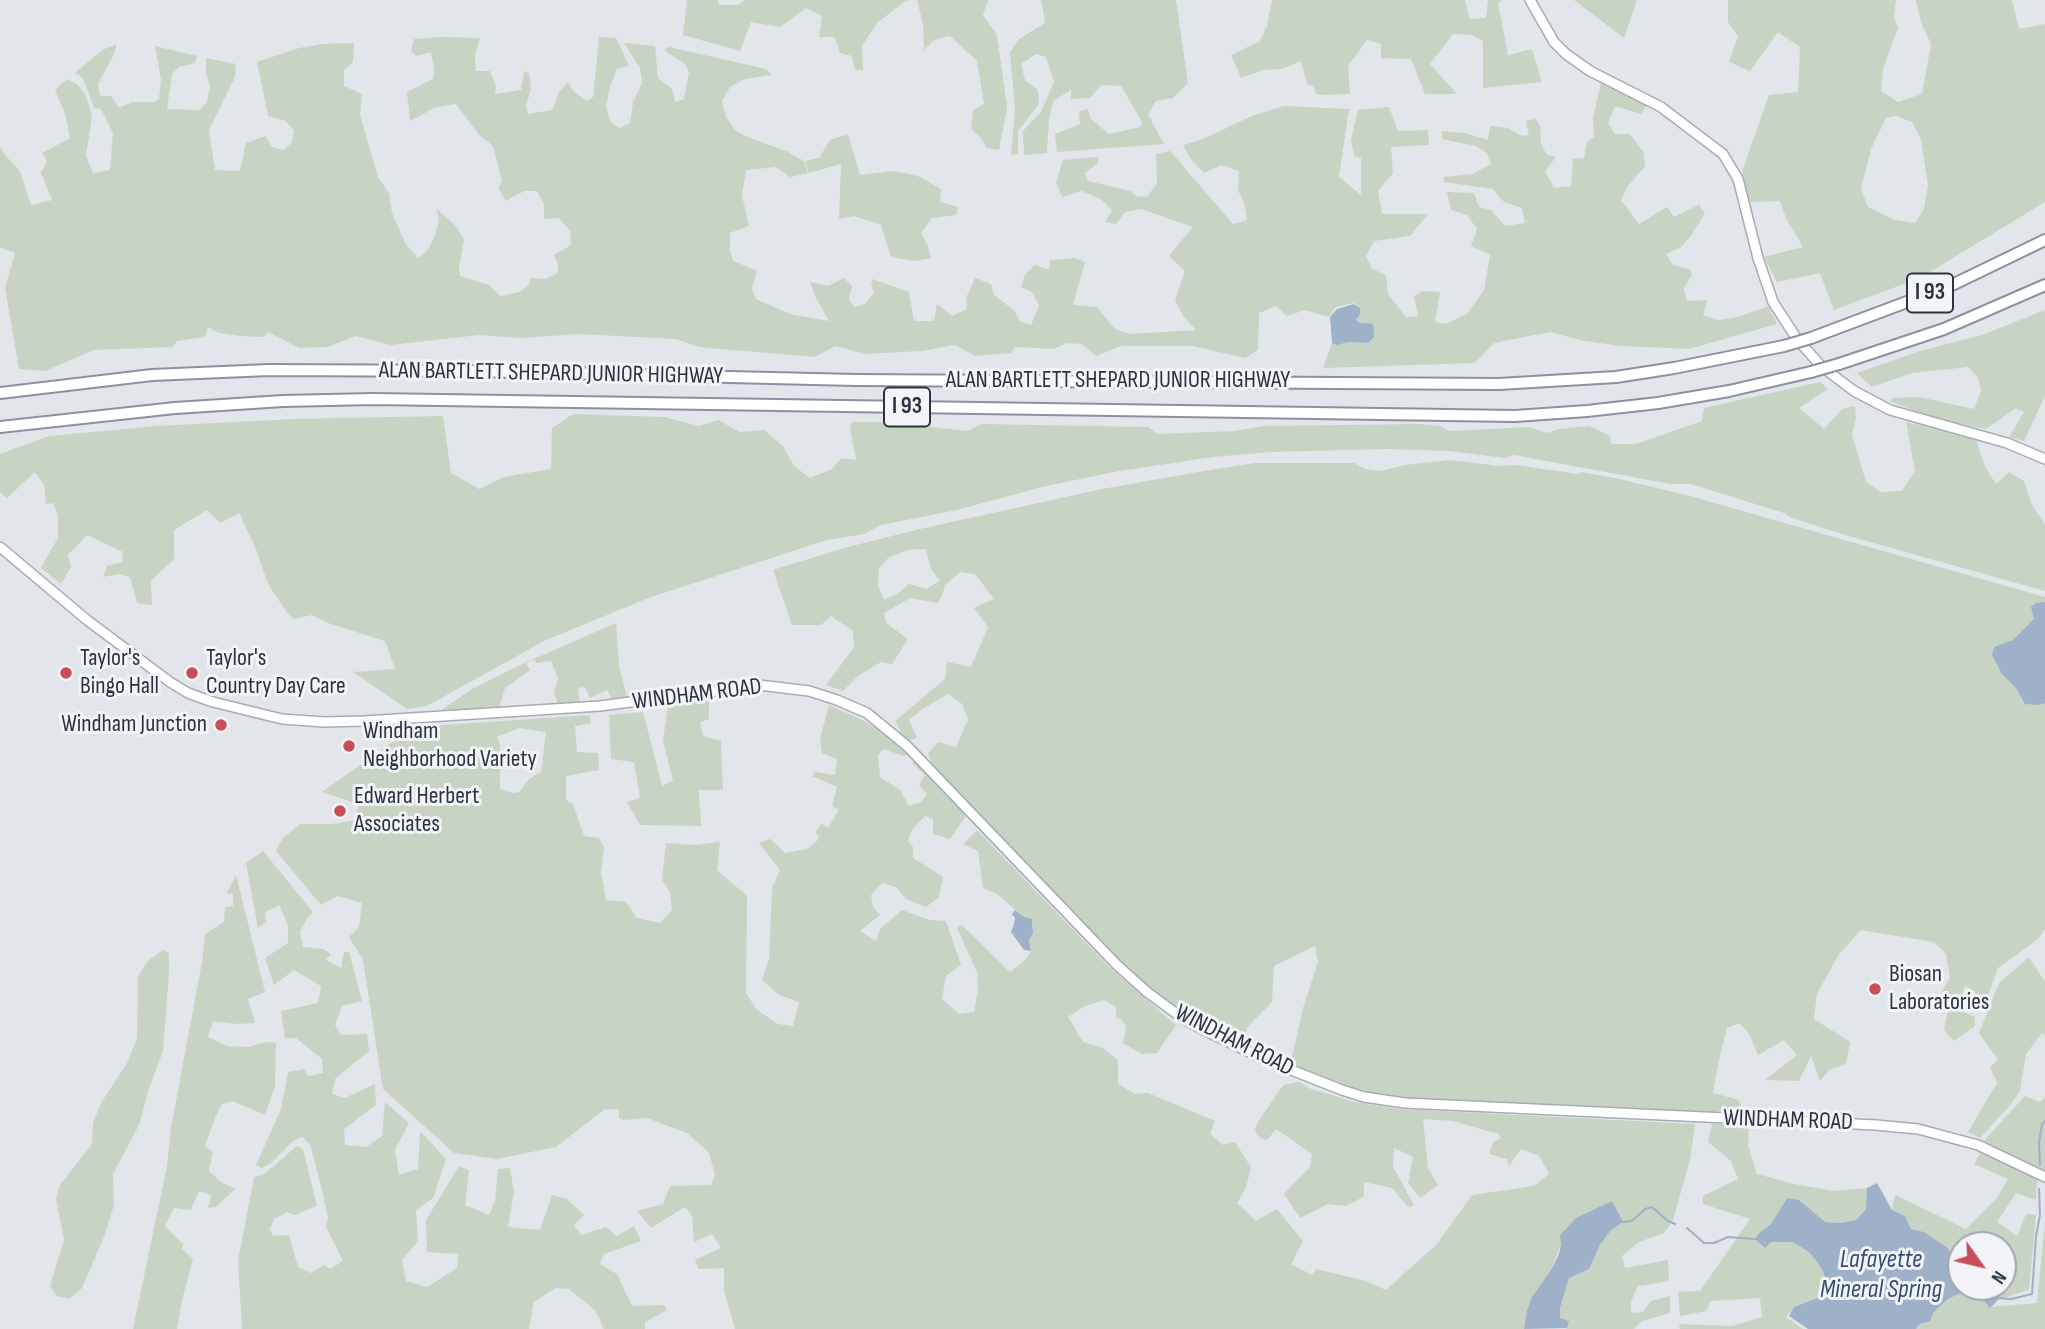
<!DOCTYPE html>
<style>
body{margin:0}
#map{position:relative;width:2045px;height:1329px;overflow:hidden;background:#e2e5ea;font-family:"Sofia Sans Condensed",sans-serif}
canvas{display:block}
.north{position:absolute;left:1947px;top:1231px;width:70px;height:70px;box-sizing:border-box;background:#f2f4f7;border:2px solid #a2a6af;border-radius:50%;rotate:124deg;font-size:19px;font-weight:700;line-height:28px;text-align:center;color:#2b3242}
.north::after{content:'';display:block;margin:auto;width:24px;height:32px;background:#ca4c57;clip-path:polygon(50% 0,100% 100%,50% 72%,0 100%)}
</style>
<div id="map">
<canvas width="2045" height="1329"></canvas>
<div class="north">N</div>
</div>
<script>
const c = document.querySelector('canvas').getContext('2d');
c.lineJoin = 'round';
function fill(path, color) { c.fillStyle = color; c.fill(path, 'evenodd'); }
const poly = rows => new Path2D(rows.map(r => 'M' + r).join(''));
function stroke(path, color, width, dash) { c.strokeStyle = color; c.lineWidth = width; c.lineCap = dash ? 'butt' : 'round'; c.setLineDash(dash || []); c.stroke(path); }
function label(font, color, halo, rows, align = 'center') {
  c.font = font + ' "Sofia Sans Condensed",sans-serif'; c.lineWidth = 6; c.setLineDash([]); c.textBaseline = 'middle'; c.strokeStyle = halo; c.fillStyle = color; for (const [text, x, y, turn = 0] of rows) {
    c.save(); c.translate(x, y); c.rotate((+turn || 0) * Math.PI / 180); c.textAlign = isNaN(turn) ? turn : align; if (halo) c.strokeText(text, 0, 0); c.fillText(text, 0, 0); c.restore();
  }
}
const green = poly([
 [687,0,718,0,719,5,738,5,745,0,911,0,904,2,877,23,862,46,863,70,855,70,852,56,840,53,835,37,819,37,822,16,806,8,780,27,751,22,740,51,683,35],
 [917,0,988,0,983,15,997,35,1007,107,999,150,986,148,982,139,971,129,973,110,984,104,977,61,950,36,934,40,924,50,923,24],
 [1041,0,1176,0,1188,83,1173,98,1156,101,1148,115,1164,144,1057,152,1055,134,1080,124,1079,111,1088,109,1090,118,1109,134,1141,127,1142,122,1121,86,1101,85,1090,98,1071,99,1071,90,1053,101,1049,120,1047,153,1024,155,1023,131,1041,112,1054,82,1046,57,1036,54,1021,64,1025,80,1038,90,1039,104,1018,131,1018,154,1011,155,1015,110,1010,52,1019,39,1045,23],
 [1272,0,1465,0,1470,19,1486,18,1488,0,1501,0,1498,3,1508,55,1532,49,1542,82,1483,88,1483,41,1472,35,1453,34,1430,64,1457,94,1425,94,1411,59,1381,58,1381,44,1367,40,1348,66,1350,94,1317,95,1313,86,1307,84,1301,61,1282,69,1263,70,1241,78,1231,55,1260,41,1267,26],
 [1574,0,1637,0,1624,38],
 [1728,0,1896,0,1894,16,1898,28,1883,69,1881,91,1898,102,1922,94,1931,44,1921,22,1916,0,2012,0,2019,29,2045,24,2045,202,1920,278,1834,310,1820,273,1777,282,1764,257,1803,247,1786,218,1780,201,1750,202,1742,171,1769,95,1798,92,1800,47,1778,32,1750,71,1729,62,1738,36,1728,22],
 [1896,116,1912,122,1921,139,1928,186,1924,209,1915,223,1895,220,1868,207,1861,189,1871,149,1886,118],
 [442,37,480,38,475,56,476,71,490,71,496,85,495,94,521,90,524,71,529,73,531,89,526,106,528,114,552,110,559,92,568,82,573,91,587,101,593,97,599,37,616,38,629,66,617,69,610,87,606,107,610,121,619,128,630,123,633,102,642,83,640,68,624,43,655,46,658,78,672,89,675,102,684,99,689,72,685,64,664,50,669,47,766,69,772,75,745,79,730,87,722,101,726,117,735,130,745,136,788,152,804,161,808,173,790,177,776,167,746,170,742,195,749,226,730,233,730,251,733,261,757,271,752,288,756,299,790,314,829,321,816,298,810,282,828,286,844,278,852,286,849,299,854,307,865,304,874,293,871,283,873,279,909,292,914,321,934,321,937,304,952,316,967,309,966,298,975,278,991,284,994,295,1015,311,1020,321,1031,325,1039,306,1032,292,1021,287,1025,274,1035,265,1049,270,1050,260,1075,258,1085,262,1073,305,1097,307,1115,329,1130,334,1196,330,1184,317,1175,300,1185,271,1169,256,1193,227,1141,209,1125,212,1116,224,1105,222,1112,210,1102,200,1082,191,1062,197,1056,182,1063,160,1098,157,1098,163,1085,173,1088,181,1130,191,1136,196,1147,197,1157,183,1156,154,1170,151,1233,224,1247,220,1245,206,1238,190,1239,171,1221,165,1204,173,1190,158,1183,145,1203,139,1252,116,1284,106,1349,109,1339,177,1361,195,1361,158,1354,156,1351,140,1358,110,1389,107,1398,131,1428,130,1429,145,1391,147,1393,173,1378,191,1382,214,1428,214,1410,236,1374,241,1366,256,1372,269,1386,275,1388,294,1406,317,1418,316,1414,296,1422,291,1440,292,1435,322,1446,324,1467,314,1484,290,1490,255,1471,246,1477,229,1467,215,1451,210,1447,192,1474,193,1479,207,1491,210,1505,226,1525,223,1522,208,1504,202,1493,189,1444,182,1444,177,1472,174,1491,164,1487,153,1476,146,1442,139,1442,131,1465,133,1488,140,1490,126,1508,128,1522,136,1529,135,1526,121,1535,118,1540,126,1541,142,1546,154,1556,157,1545,171,1554,188,1571,186,1573,159,1584,158,1587,142,1594,137,1593,117,1601,83,1648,103,1641,114,1615,106,1608,123,1615,134,1630,134,1644,153,1645,166,1628,186,1621,200,1639,224,1667,207,1674,217,1699,205,1705,213,1691,236,1680,248,1666,254,1673,265,1689,269,1692,275,1684,288,1687,301,1708,300,1703,315,1718,320,1738,317,1768,306,1777,324,1689,349,1621,346,1584,341,1550,332,1494,343,1475,363,1323,368,1332,343,1337,345,1349,342,1368,343,1365,322,1359,322,1356,319,1360,315,1360,308,1354,303,1336,307,1329,317,1305,310,1287,316,1276,306,1259,313,1258,350,1245,358,1193,346,1121,346,1096,356,1082,344,1067,343,1053,349,1015,347,1011,353,975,356,955,345,921,351,864,354,836,346,814,357,699,347,676,339,578,334,521,338,479,335,391,345,355,336,328,347,299,348,268,332,264,337,240,336,219,333,208,327,205,337,177,341,172,347,94,350,45,371,19,369,5,288,15,253,0,247,0,147,6,156,20,171,31,205,52,200,41,173,47,162,42,153,70,138,65,114,55,90,67,79,77,84,86,95,92,116,86,156,93,173,110,170,113,133,101,109,94,108,83,78,75,73,102,50,117,44,114,54,98,84,100,96,111,96,119,108,132,102,154,102,159,99,161,80,155,46,197,56,195,63,179,67,172,74,167,109,200,110,207,102,210,86,206,73,206,58,236,64,235,77,209,130,215,170,240,171,246,143,266,136,272,147,284,150,292,142,294,131,286,121,268,116,257,62,299,48,322,44,354,43,353,62,344,70,344,86,362,94,360,115,378,177,389,193,392,213,405,243,418,258,428,250,436,233,439,219,436,208,456,226,464,240,459,267,460,276,489,285,500,296,520,292,529,285,530,278,545,279,558,273,558,264,554,255,571,245,570,231,559,218,544,219,544,204,537,191,524,191,506,201,498,188,502,181,493,146,479,135,456,104,436,107,410,121,407,92,433,79,434,69,431,52,416,56,411,51,414,39],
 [848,134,860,175,891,171,916,175,941,189,940,202,958,207,956,215,932,218,921,233,928,246,931,258,915,261,891,257,881,225,854,216,839,219,841,164,809,173,805,161,819,158,830,140],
 [2045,310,2045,396,2024,441,2009,437,2024,412,2016,408,1986,429,1935,419,1890,401,1893,398,1919,397,1974,409,1981,391,1978,378,1968,367,1912,373,1872,387,1857,373,1920,351,1982,335],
 [1820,382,1828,389,1799,408,1824,429,1842,409,1855,406,1856,418,1852,435,1866,482,1881,492,1902,491,1915,471,1906,422,1976,439,1985,467,1996,484,2009,472,2024,481,2032,505,2045,524,2045,591,1845,535,1792,518,1784,513,1691,484,1670,484,1514,455,1505,458,1449,451,1386,449,1271,452,1213,457,1119,471,1042,487,957,510,881,525,864,534,827,540,651,597,546,640,427,706,407,709,353,672,395,669,385,641,328,623,312,615,294,619,288,614,268,584,256,549,239,513,220,523,207,510,174,530,174,559,151,581,152,605,137,603,130,577,118,574,103,577,107,566,122,562,123,552,87,535,68,555,71,567,61,584,41,568,58,538,58,515,53,503,46,504,44,485,35,472,7,498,0,492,0,454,49,436,157,426,293,419,443,416,451,473,479,489,504,477,551,469,552,428,573,414,664,417,699,426,718,420,740,432,764,430,783,446,794,466,810,478,832,469,841,458,856,460,850,428,852,422,890,422,967,431,981,424,1148,427,1157,434,1235,431,1265,426,1419,424,1440,426,1450,431,1530,427,1547,433,1559,429,1589,426,1610,436,1611,444,1636,444,1702,421,1704,408],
 [1450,460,1499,466,1516,465,1578,474,1581,472,1615,478,1690,496,2045,597,2045,929,2038,939,1998,968,1983,1008,1974,991,1965,986,1955,1008,1975,1017,1975,1026,1954,1041,1944,1030,1948,1011,1938,999,1950,977,1946,954,1934,942,1861,930,1839,954,1817,994,1814,1019,1850,1042,1846,1064,1829,1070,1820,1081,1811,1056,1799,1081,1765,1080,1797,1055,1784,1040,1758,1055,1750,1035,1739,1023,1727,1028,1718,1064,1713,1093,1739,1100,1742,1110,1702,1112,1445,1104,1365,1095,1321,1080,1318,1074,1312,1072,1310,1076,1290,1066,1303,1008,1318,962,1315,946,1274,966,1272,1002,1247,1027,1244,1047,1186,1017,1149,990,1120,963,931,764,928,753,938,742,956,747,968,720,962,704,948,694,921,710,909,720,917,738,906,741,895,721,945,679,947,662,971,667,988,627,974,608,994,599,975,574,960,572,945,585,942,596,937,603,910,598,884,613,886,623,908,639,892,664,881,662,858,676,843,691,826,685,854,647,853,631,831,616,821,625,792,625,773,570,844,548,920,529,1102,489,1210,470,1255,463,1354,463,1366,469,1381,471,1405,465],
 [926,549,931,569,940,581,926,589,909,584,897,594,884,600,878,586,879,569,888,558,907,550],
 [616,623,619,665,627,697,612,699,607,690,590,698,585,687,578,688,580,703,558,704,554,692,558,678,551,661,536,663,534,660,526,663,530,670,505,688,499,708,440,711,472,689,522,664],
 [709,698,709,719,700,722,703,736,721,741,723,790,699,790,701,826,640,825,627,802,640,798,634,762,611,759,609,715,643,712,662,786,673,781,663,740,668,707],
 [829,705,867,722,909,752,904,756,883,749,878,755,880,777,900,790,909,806,921,802,927,794,919,785,925,775,912,763,917,759,966,816,950,839,933,834,933,819,925,816,912,830,908,841,913,847,913,858,943,877,939,897,926,907,906,899,896,887,882,883,871,895,873,907,880,915,860,931,876,941,880,929,902,910,930,920,946,921,961,965,946,976,942,999,959,1014,974,1012,978,991,977,972,957,928,962,925,1010,972,1025,960,1031,951,1029,940,1033,933,1033,922,1021,915,997,894,983,888,978,851,963,844,977,830,1109,967,1176,1025,1157,1053,1142,1054,1123,1043,1126,1029,1125,1025,1121,1019,1116,1018,1116,1007,1104,1000,1085,1006,1068,1017,1083,1042,1103,1048,1118,1060,1118,1084,1135,1094,1148,1093,1215,1121,1210,1134,1223,1145,1235,1142,1251,1167,1246,1188,1237,1203,1256,1221,1277,1209,1303,1241,1291,1264,1312,1275,1316,1269,1366,1281,1386,1290,1437,1244,1472,1195,1534,1186,1549,1174,1539,1156,1521,1149,1509,1166,1507,1159,1489,1154,1493,1143,1501,1138,1498,1134,1453,1121,1423,1119,1428,1168,1438,1185,1420,1198,1408,1183,1413,1157,1394,1148,1393,1167,1414,1205,1409,1208,1392,1188,1364,1182,1364,1196,1356,1201,1345,1206,1328,1204,1300,1218,1284,1194,1310,1167,1312,1154,1276,1129,1268,1139,1264,1140,1257,1135,1255,1129,1258,1122,1279,1091,1284,1085,1292,1083,1299,1082,1311,1089,1355,1102,1399,1109,1695,1124,1690,1160,1673,1220,1664,1233,1639,1242,1622,1256,1625,1268,1668,1260,1669,1281,1638,1286,1631,1302,1631,1313,1643,1312,1651,1301,1670,1296,1670,1313,1642,1321,1634,1329,1565,1329,1567,1328,1560,1318,1560,1308,1569,1278,1589,1269,1600,1245,1611,1230,1623,1222,1611,1201,1561,1244,1551,1270,1532,1297,1524,1329,735,1329,724,1291,724,1268,698,1269,695,1260,721,1248,712,1234,694,1242,692,1216,685,1207,651,1228,637,1211,663,1204,670,1186,711,1185,715,1174,709,1153,687,1133,647,1118,624,1120,619,1118,619,1110,605,1109,556,1147,497,1159,454,1153,383,1089,363,960,349,937,359,927,362,903,338,896,321,905,276,851,282,839,300,824,334,824,355,820,359,804,322,792,407,732,429,726,590,715,591,723,575,726,577,752,598,753,599,770,566,776,566,800,573,804,584,836,599,838,604,848,601,872,606,900,626,902,637,918,660,923,672,910,670,892,662,880,666,843,694,845,720,842,717,870,747,896,746,993,757,1010,778,1024,793,1026,799,1002,779,995,762,980,769,959,772,889,780,870,759,843,770,839,785,853,807,849,817,841,819,836,815,832,822,824,828,828,839,810,832,806,837,787,812,776,814,772,835,775,837,759,822,753,820,739],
 [519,728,546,732,541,772,529,779,519,792,514,793,500,789,500,744,497,737],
 [263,851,313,912,307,918,300,932,303,947,323,949,331,954,326,960,341,968,344,952,349,952,362,1001,342,1006,335,1025,341,1035,367,1034,369,1051,335,1079,332,1094,345,1098,375,1084,376,1105,344,1129,345,1145,366,1147,382,1136,385,1102,409,1123,395,1150,399,1175,418,1169,420,1131,446,1159,433,1198,416,1210,418,1241,402,1260,406,1281,427,1287,457,1268,458,1254,427,1252,426,1220,459,1166,469,1170,465,1205,489,1215,495,1201,498,1169,510,1168,514,1192,508,1227,540,1230,552,1195,567,1199,584,1215,574,1225,581,1235,606,1227,617,1236,634,1226,641,1241,604,1254,600,1264,617,1274,632,1306,664,1305,667,1310,645,1322,645,1329,604,1329,596,1311,569,1289,555,1288,534,1302,529,1329,242,1329,238,1261,254,1177,263,1175,297,1146,303,1149,317,1206,295,1215,287,1212,274,1219,270,1229,273,1236,289,1235,298,1267,311,1273,324,1265,330,1269,343,1261,326,1227,328,1218,323,1194,310,1144,302,1137,293,1141,271,1163,261,1168,256,1165,281,1109,288,1072,304,1069,308,1076,323,1073,322,1059,296,1038,285,1038,281,1011,318,1003,321,986,294,970,274,985,265,958,288,943,288,925,279,905,265,912,266,922,258,928,246,863],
 [236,875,265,992,248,999,255,1023,237,1024,213,1021,208,1037,227,1046,249,1047,265,1042,276,1043,275,1086,265,1115,233,1101,222,1104,215,1118,205,1146,213,1152,209,1171,221,1182,235,1189,216,1207,208,1208,211,1195,199,1191,191,1210,174,1208,165,1226,183,1244,182,1249,193,1259,182,1300,177,1329,133,1329,167,1166,171,1128,202,962,205,934,224,922,225,907,233,906,233,894,227,893],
 [163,950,169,953,169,973,163,1051,148,1091,140,1123,113,1174,114,1205,104,1237,82,1288,69,1299,57,1296,50,1286,64,1240,56,1198,60,1185,92,1144,93,1123,101,1103,127,1063,137,1038,138,976,148,961],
 [2029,957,2045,982,2045,1036,2042,1033,2026,1054,2020,1091,2011,1104,1980,1138,1968,1132,1997,1083,1990,1067,1998,1060,1979,1033,1999,983],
 [2025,1096,2040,1102,2045,1097,2045,1171,1984,1141],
 [1712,1124,1749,1124,1748,1145,1757,1174,1794,1184,1835,1191,1867,1188,1866,1209,1856,1220,1840,1223,1825,1222,1799,1201,1787,1198,1771,1224,1759,1233,1771,1242,1793,1242,1810,1253,1822,1269,1827,1283,1820,1297,1794,1307,1786,1317,1803,1329,1680,1329,1679,1324,1732,1326,1762,1317,1760,1298,1711,1301,1706,1311,1680,1316,1678,1292,1700,1291,1750,1219,1703,1204,1703,1196,1738,1179,1731,1161,1708,1142],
 [1982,1151,2037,1178,2036,1200,2016,1193,1997,1222,2017,1236,2026,1214,2036,1215,2029,1290,1999,1299,2001,1288,1999,1287,2003,1287,2003,1245,1961,1245,1961,1266,1924,1232,1911,1229,1905,1216,1892,1210,1895,1195,1966,1229,1997,1198,2008,1179,1974,1164],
 [2045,1222,2045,1329,1916,1329,1948,1299,1961,1293,1967,1293,1983,1300,1990,1307,2037,1303]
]);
const water = poly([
 [1354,304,1360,308,1360,315,1356,319,1358,322,1373,324,1374,337,1368,343,1349,342,1337,345,1332,343,1330,317,1337,309],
 [2045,602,2045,703,2039,705,2025,704,2016,688,2002,674,1992,655,1994,647,2013,640,2034,619,2031,607,2036,603],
 [1015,910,1024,917,1032,919,1033,933,1029,940,1031,951,1024,950,1011,932,1014,924,1015,918,1012,914],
 [1877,1183,1892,1210,1905,1216,1911,1229,1924,1232,1949,1249,1952,1259,1961,1266,1961,1287,1999,1287,2001,1288,1999,1299,1990,1308,1983,1300,1967,1293,1961,1293,1948,1299,1933,1313,1930,1321,1920,1324,1916,1329,1808,1329,1789,1316,1794,1307,1820,1297,1827,1283,1822,1269,1810,1253,1793,1242,1771,1242,1765,1248,1755,1239,1759,1233,1771,1224,1787,1198,1799,1200,1825,1222,1840,1223,1856,1220,1866,1209,1867,1188],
 [1612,1201,1623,1222,1611,1230,1600,1245,1589,1269,1569,1278,1560,1308,1560,1318,1569,1321,1567,1328,1524,1329,1527,1311,1532,1297,1551,1270,1559,1254,1561,1244,1560,1235,1576,1218]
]);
const stream = poly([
 [2040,1165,2039,1143,2042,1124,2045,1121],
 [1623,1222,1632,1221,1645,1209,1652,1207,1668,1221,1675,1224],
 [1687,1228,1704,1243,1714,1243,1728,1237,1755,1239],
 [1998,1298,2011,1299,2032,1294,2036,1236,2040,1215,2039,1189]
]);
const secondary = poly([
 [1530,0,1554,42,1566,54,1590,71,1661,107,1723,154,1738,179,1758,258,1773,302,1797,339,1821,366,1854,391,1890,410,2007,443,2045,459],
 [0,547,87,620,170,682,188,693,213,702,282,719,324,722,364,721,600,706,759,685,809,691,837,700,867,713,907,746,1117,965,1147,992,1185,1020,1204,1030,1266,1060,1342,1090,1364,1097,1405,1103,1876,1125,1918,1129,1978,1145,2045,1177]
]);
const highway = poly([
 [1811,338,1952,285,2045,240],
 [1839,364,1944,329,2045,285],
 [0,393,152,375,269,370,475,371,856,380,1499,384,1616,377,1674,368,1784,346],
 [0,427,175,408,283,401,373,399,1515,416,1587,411,1658,403,1729,391,1811,372]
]);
const highwayBridge = poly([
 [1784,346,1811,338],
 [1811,372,1839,364]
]);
const markers = [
 [66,673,7,"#ca4c57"],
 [192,673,7,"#ca4c57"],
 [221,725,7,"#ca4c57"],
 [349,746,7,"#ca4c57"],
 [340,811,7,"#ca4c57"],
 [1875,989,7,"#ca4c57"]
];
const shields = [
 [1930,293,46],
 [907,407,46]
];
const shieldNames = [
 ["I 93",1930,293],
 ["I 93",907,407]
];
const streetNames = [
 ["ALAN BARTLETT SHEPARD JUNIOR HIGHWAY",551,374,1],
 ["ALAN BARTLETT SHEPARD JUNIOR HIGHWAY",1118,381],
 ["WINDHAM ROAD",697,695,-7],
 ["WINDHAM ROAD",1234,1041,27],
 ["WINDHAM ROAD",1788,1121,2]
];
const poiNames = [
 ["Taylor's",80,659],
 ["Bingo Hall",80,687],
 ["Taylor's",206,659],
 ["Country Day Care",206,687],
 ["Windham Junction",207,725,"right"],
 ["Windham",363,732],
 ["Neighborhood Variety",363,760],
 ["Edward Herbert",354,797],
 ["Associates",354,825],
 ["Biosan",1889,975],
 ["Laboratories",1889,1003]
];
const waterNames = [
 ["Lafayette",1881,1260],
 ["Mineral Spring",1881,1290]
];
fill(green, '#c7d4c4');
fill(water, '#9fb0c9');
stroke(stream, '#9fb0c9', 2);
stroke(secondary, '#a7acb4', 12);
stroke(highway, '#8a91a0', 14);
stroke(secondary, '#fff', 9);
stroke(highway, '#fff', 10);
stroke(highwayBridge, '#8a91a0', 14, []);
stroke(highwayBridge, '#fff', 10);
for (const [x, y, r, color] of markers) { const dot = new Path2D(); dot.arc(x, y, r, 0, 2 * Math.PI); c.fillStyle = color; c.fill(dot); stroke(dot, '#f2f4f7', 2.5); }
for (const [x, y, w] of shields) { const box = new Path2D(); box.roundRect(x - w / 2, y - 19.5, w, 39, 5); c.fillStyle = '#f2f4f7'; c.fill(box); stroke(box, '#2b3242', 2); }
label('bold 23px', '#2b3242', null, shieldNames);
label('24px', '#2b3242', '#f2f4f7', streetNames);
label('24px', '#2b3242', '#f2f4f7', poiNames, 'left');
label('italic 26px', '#364e74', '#f2f4f7', waterNames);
</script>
